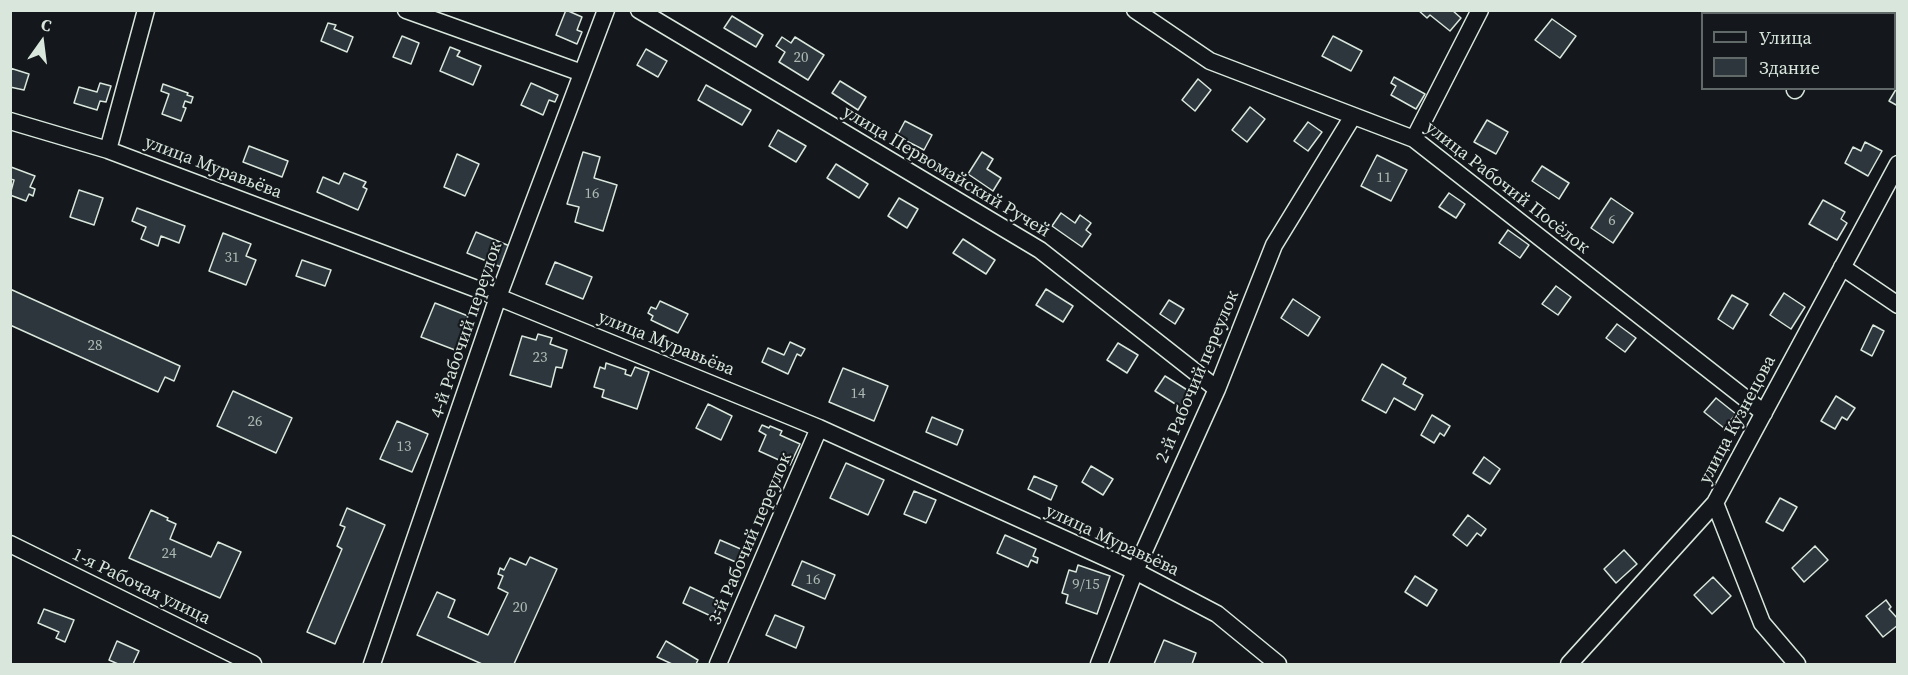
<!DOCTYPE html>
<meta charset="utf-8">
<style>
body{margin:0}
#map{position:relative;width:1908px;height:675px;overflow:hidden;background:#14181c;font-family:"Source Serif 4",serif}
canvas{display:block}
.frame{position:absolute;inset:0;border:12px solid #d8e6dc;pointer-events:none}
.legend{position:absolute;left:1701px;top:12px;width:195px;height:78px;box-sizing:border-box;background:#14181c;border:2px solid #626a69;margin:0;padding:8px 10px;list-style:none;font-size:18px;color:#d8e6dc}
.legend li{display:flex;align-items:center;gap:12px;height:30px}
.legend b{width:30px;border:2px solid #626a69}
.north{position:absolute;left:12px;top:12px;width:60px;height:60px;-webkit-text-stroke:4px #14181c;paint-order:stroke;rotate:14deg;font-size:16px;font-weight:700;line-height:24px;text-align:center;color:#d8e6dc}
.north::after{content:'';display:block;margin:auto;width:21px;height:27px;background:#d8e6dc;clip-path:polygon(50% 0,100% 100%,50% 72%,0 100%)}
</style>
<div id="map">
<canvas width="1908" height="675"></canvas>
<div class="frame"></div>
<ul class="legend">
<li><b style="height:8px;background:#14181c"></b>Улица</li>
<li><b style="height:16px;background:#2c363c"></b>Здание</li>
</ul>
<div class="north">С</div>
</div>
<script>
const c = document.querySelector('canvas').getContext('2d');
c.lineJoin = 'round';
function fill(path, color) { c.fillStyle = color; c.fill(path, 'evenodd'); }
const poly = rows => new Path2D(rows.map(r => 'M' + r).join(''));
function stroke(path, color, width, dash) { c.strokeStyle = color; c.lineWidth = width; c.lineCap = dash ? 'butt' : 'round'; c.setLineDash(dash || []); c.stroke(path); }
function label(font, color, halo, rows, align = 'center') {
  c.font = font + ' "Source Serif 4",serif'; c.lineWidth = 4.5; c.setLineDash([]); c.textBaseline = 'middle'; c.strokeStyle = halo; c.fillStyle = color; for (const [text, x, y, turn = 0] of rows) {
    c.save(); c.translate(x, y); c.rotate((+turn || 0) * Math.PI / 180); c.textAlign = isNaN(turn) ? turn : align; if (halo) c.strokeText(text, 0, 0); c.fillText(text, 0, 0); c.restore();
  }
}
const building = poly([
 [566,10,582,17,577,30,582,32,577,44,556,35,566,10],
 [1418,10,1452,10,1461,18,1450,31,1430,15,1427,18,1418,10],
 [732,16,763,35,756,47,724,28,732,16],
 [1552,19,1576,36,1560,58,1535,40,1552,19],
 [328,23,336,25,334,29,353,37,347,52,321,41,328,23],
 [402,36,419,43,411,64,393,57,402,36],
 [1333,36,1362,51,1351,71,1322,56,1333,36],
 [782,37,791,43,795,37,824,55,808,80,779,62,785,52,776,46,782,37],
 [450,47,460,51,457,56,481,66,473,85,440,71,450,47],
 [646,49,667,61,658,77,637,65,646,49],
 [10,68,29,74,24,90,10,87,10,68],
 [1394,77,1425,94,1416,109,1391,95,1396,86,1391,83,1394,77],
 [1198,79,1211,90,1195,111,1182,100,1198,79],
 [840,81,866,97,858,110,832,93,840,81],
 [100,83,111,86,106,102,100,101,97,110,74,103,79,87,97,92,100,83],
 [531,83,558,95,555,102,549,100,543,115,521,105,531,83],
 [163,84,188,93,187,95,193,97,191,103,185,101,183,107,186,108,181,121,162,114,169,94,161,91,163,84],
 [706,85,751,110,742,125,698,100,706,85],
 [1898,86,1898,106,1889,101,1898,86],
 [1250,107,1265,119,1247,142,1232,130,1250,107],
 [1487,120,1508,132,1496,154,1474,142,1487,120],
 [905,121,932,135,924,150,897,136,905,121],
 [1308,122,1322,132,1308,151,1294,141,1308,122],
 [778,130,806,146,796,162,769,146,778,130],
 [1865,142,1882,151,1868,176,1845,163,1853,147,1861,151,1865,142],
 [249,146,288,161,282,177,243,162,249,146],
 [583,152,600,157,594,178,617,185,603,231,575,222,579,207,567,204,583,152],
 [982,152,993,159,987,169,1001,178,993,191,968,174,982,152],
 [457,154,479,164,465,196,444,187,457,154],
 [1377,155,1407,170,1391,201,1361,186,1377,155],
 [836,164,868,184,859,198,827,178,836,164],
 [1542,166,1569,183,1559,199,1532,181,1542,166],
 [11,167,35,176,30,187,35,189,33,196,29,194,26,201,10,195,14,180,10,179,11,167],
 [344,173,366,182,363,187,367,189,358,210,317,192,323,177,339,184,344,173],
 [79,190,103,198,94,225,70,217,79,190],
 [1449,193,1465,204,1456,218,1439,207,1449,193],
 [899,198,918,209,907,228,888,216,899,198],
 [1611,198,1633,213,1613,243,1591,228,1611,198],
 [1823,200,1845,212,1841,219,1847,223,1837,240,1809,224,1823,200],
 [137,208,185,226,179,243,161,236,158,246,141,239,146,227,132,221,137,208],
 [1061,213,1075,223,1080,215,1091,223,1086,230,1091,234,1082,247,1052,226,1061,213],
 [1508,230,1529,245,1520,258,1499,243,1508,230],
 [476,232,512,247,501,267,467,253,476,232],
 [223,233,251,244,246,256,256,260,246,285,209,271,223,233],
 [963,239,995,260,986,274,953,253,963,239],
 [302,260,331,270,325,286,296,276,302,260],
 [555,262,592,277,583,299,546,284,555,262],
 [1556,286,1571,297,1558,315,1542,304,1556,286],
 [10,289,180,366,174,381,165,377,158,392,10,325,10,289],
 [1046,289,1073,306,1063,322,1036,305,1046,289],
 [1784,293,1805,307,1791,329,1770,315,1784,293],
 [1732,295,1748,304,1733,329,1718,319,1732,295],
 [1293,299,1320,317,1308,336,1281,318,1293,299],
 [1169,300,1184,309,1175,324,1160,314,1169,300],
 [660,301,688,314,678,333,651,320,653,316,648,313,651,307,656,309,660,301],
 [435,303,468,316,455,350,421,337,435,303],
 [1617,324,1636,338,1625,352,1606,338,1617,324],
 [1873,325,1884,331,1872,356,1861,350,1873,325],
 [538,334,552,338,550,344,567,350,562,368,556,367,551,387,510,375,522,336,536,340,538,334],
 [790,342,805,349,801,356,797,354,788,374,762,362,768,348,784,355,790,342],
 [1118,343,1138,355,1127,373,1107,360,1118,343],
 [606,363,626,370,625,374,631,376,635,367,649,372,637,409,602,397,604,390,594,387,600,367,605,369,606,363],
 [1382,364,1406,378,1403,384,1423,395,1415,410,1394,398,1386,413,1362,400,1382,364],
 [843,368,888,386,874,421,829,402,843,368],
 [1165,376,1192,393,1183,409,1155,391,1165,376],
 [233,391,292,418,276,453,217,426,233,391],
 [1836,396,1855,408,1847,420,1842,417,1835,429,1821,421,1836,396],
 [1716,398,1736,414,1724,428,1704,412,1716,398],
 [708,404,732,416,721,440,696,428,708,404],
 [1432,415,1450,426,1444,436,1440,433,1434,443,1421,435,1432,415],
 [932,417,963,430,957,445,926,432,932,417],
 [397,421,428,434,412,472,380,459,397,421],
 [762,425,769,428,770,426,782,431,780,435,800,444,790,465,759,451,766,435,759,431,762,425],
 [1484,457,1500,469,1490,484,1473,473,1484,457],
 [846,463,884,480,868,515,830,498,846,463],
 [1091,466,1113,479,1103,495,1082,482,1091,466],
 [1034,476,1057,486,1051,500,1028,489,1034,476],
 [914,491,936,500,926,523,904,514,914,491],
 [1780,498,1797,507,1783,531,1766,522,1780,498],
 [347,508,385,525,335,644,307,632,342,549,337,546,345,527,340,525,347,508],
 [151,510,168,518,167,520,176,524,170,539,211,557,218,542,241,552,220,598,129,558,151,510],
 [1468,515,1486,529,1481,536,1477,533,1467,546,1453,535,1468,515],
 [1005,535,1036,549,1033,556,1038,558,1037,563,1031,560,1028,567,997,553,1005,535],
 [720,540,743,550,738,563,715,553,720,540],
 [1815,546,1828,560,1804,582,1792,568,1815,546],
 [1624,550,1637,564,1616,583,1604,569,1624,550],
 [530,557,557,569,514,664,482,664,417,635,437,592,455,600,448,617,488,635,508,593,498,588,503,576,498,574,500,568,504,570,510,558,526,565,530,557],
 [802,561,835,575,825,599,792,585,802,561],
 [1078,565,1110,576,1097,614,1066,603,1068,595,1062,593,1069,570,1076,572,1078,565],
 [1415,576,1437,590,1427,606,1405,592,1415,576],
 [1713,577,1731,596,1712,614,1694,595,1713,577],
 [690,587,720,601,713,617,683,603,690,587],
 [1886,600,1891,607,1889,609,1898,619,1898,625,1883,637,1866,616,1886,600],
 [44,609,74,620,65,642,56,638,59,632,38,623,44,609],
 [775,615,804,627,796,648,766,635,775,615],
 [1164,640,1196,653,1192,664,1154,664,1164,640],
 [117,641,139,651,133,664,118,664,109,660,117,641],
 [666,641,698,660,696,664,672,664,657,657,666,641]
]);
const street = poly([
 [406,10,582,73],
 [639,10,1040,250,1217,389],
 [1135,10,1210,61,1414,139,1764,413],
 [1847,14,1849,10],
 [1795,90,1796,88],
 [10,121,108,150,498,297,819,428,1135,571,1217,614,1278,664],
 [1414,139,1480,10],
 [108,150,146,10],
 [1842,267,1898,305],
 [1715,503,1762,623,1797,664],
 [10,544,253,664],
 [372,664,498,297,606,10],
 [718,664,819,428],
 [1099,664,1135,571,1217,389,1274,245,1353,116],
 [1569,664,1715,503,1898,164]
]);
const numberNames = [
 ["20",801,58],
 ["11",1384,178],
 ["16",592,194],
 ["6",1612,221],
 ["31",232,258],
 ["28",95,346],
 ["23",540,358],
 ["14",858,394],
 ["26",255,422],
 ["13",404,447],
 ["24",169,554],
 ["16",813,580],
 ["9/15",1086,585],
 ["20",520,608]
];
const streetNames = [
 ["улица Муравьёва",213,168,21],
 ["улица Первомайский Ручей",946,172,31],
 ["улица Рабочий Посёлок",1507,188,38],
 ["4-й Рабочий переулок",467,330,-71],
 ["улица Муравьёва",666,344,22],
 ["2-й Рабочий переулок",1198,377,-67],
 ["улица Кузнецова",1738,420,-62],
 ["3-й Рабочий переулок",751,539,-67],
 ["улица Муравьёва",1112,541,25],
 ["1-я Рабочая улица",141,587,26]
];
fill(building, '#2c363c');
stroke(building, '#d8e6dc', 1.5);
stroke(street, '#d8e6dc', 19);
stroke(street, '#14181c', 16);
label('15px', '#adbab4', null, numberNames);
label('18px', '#d8e6dc', '#14181c', streetNames);
</script>
